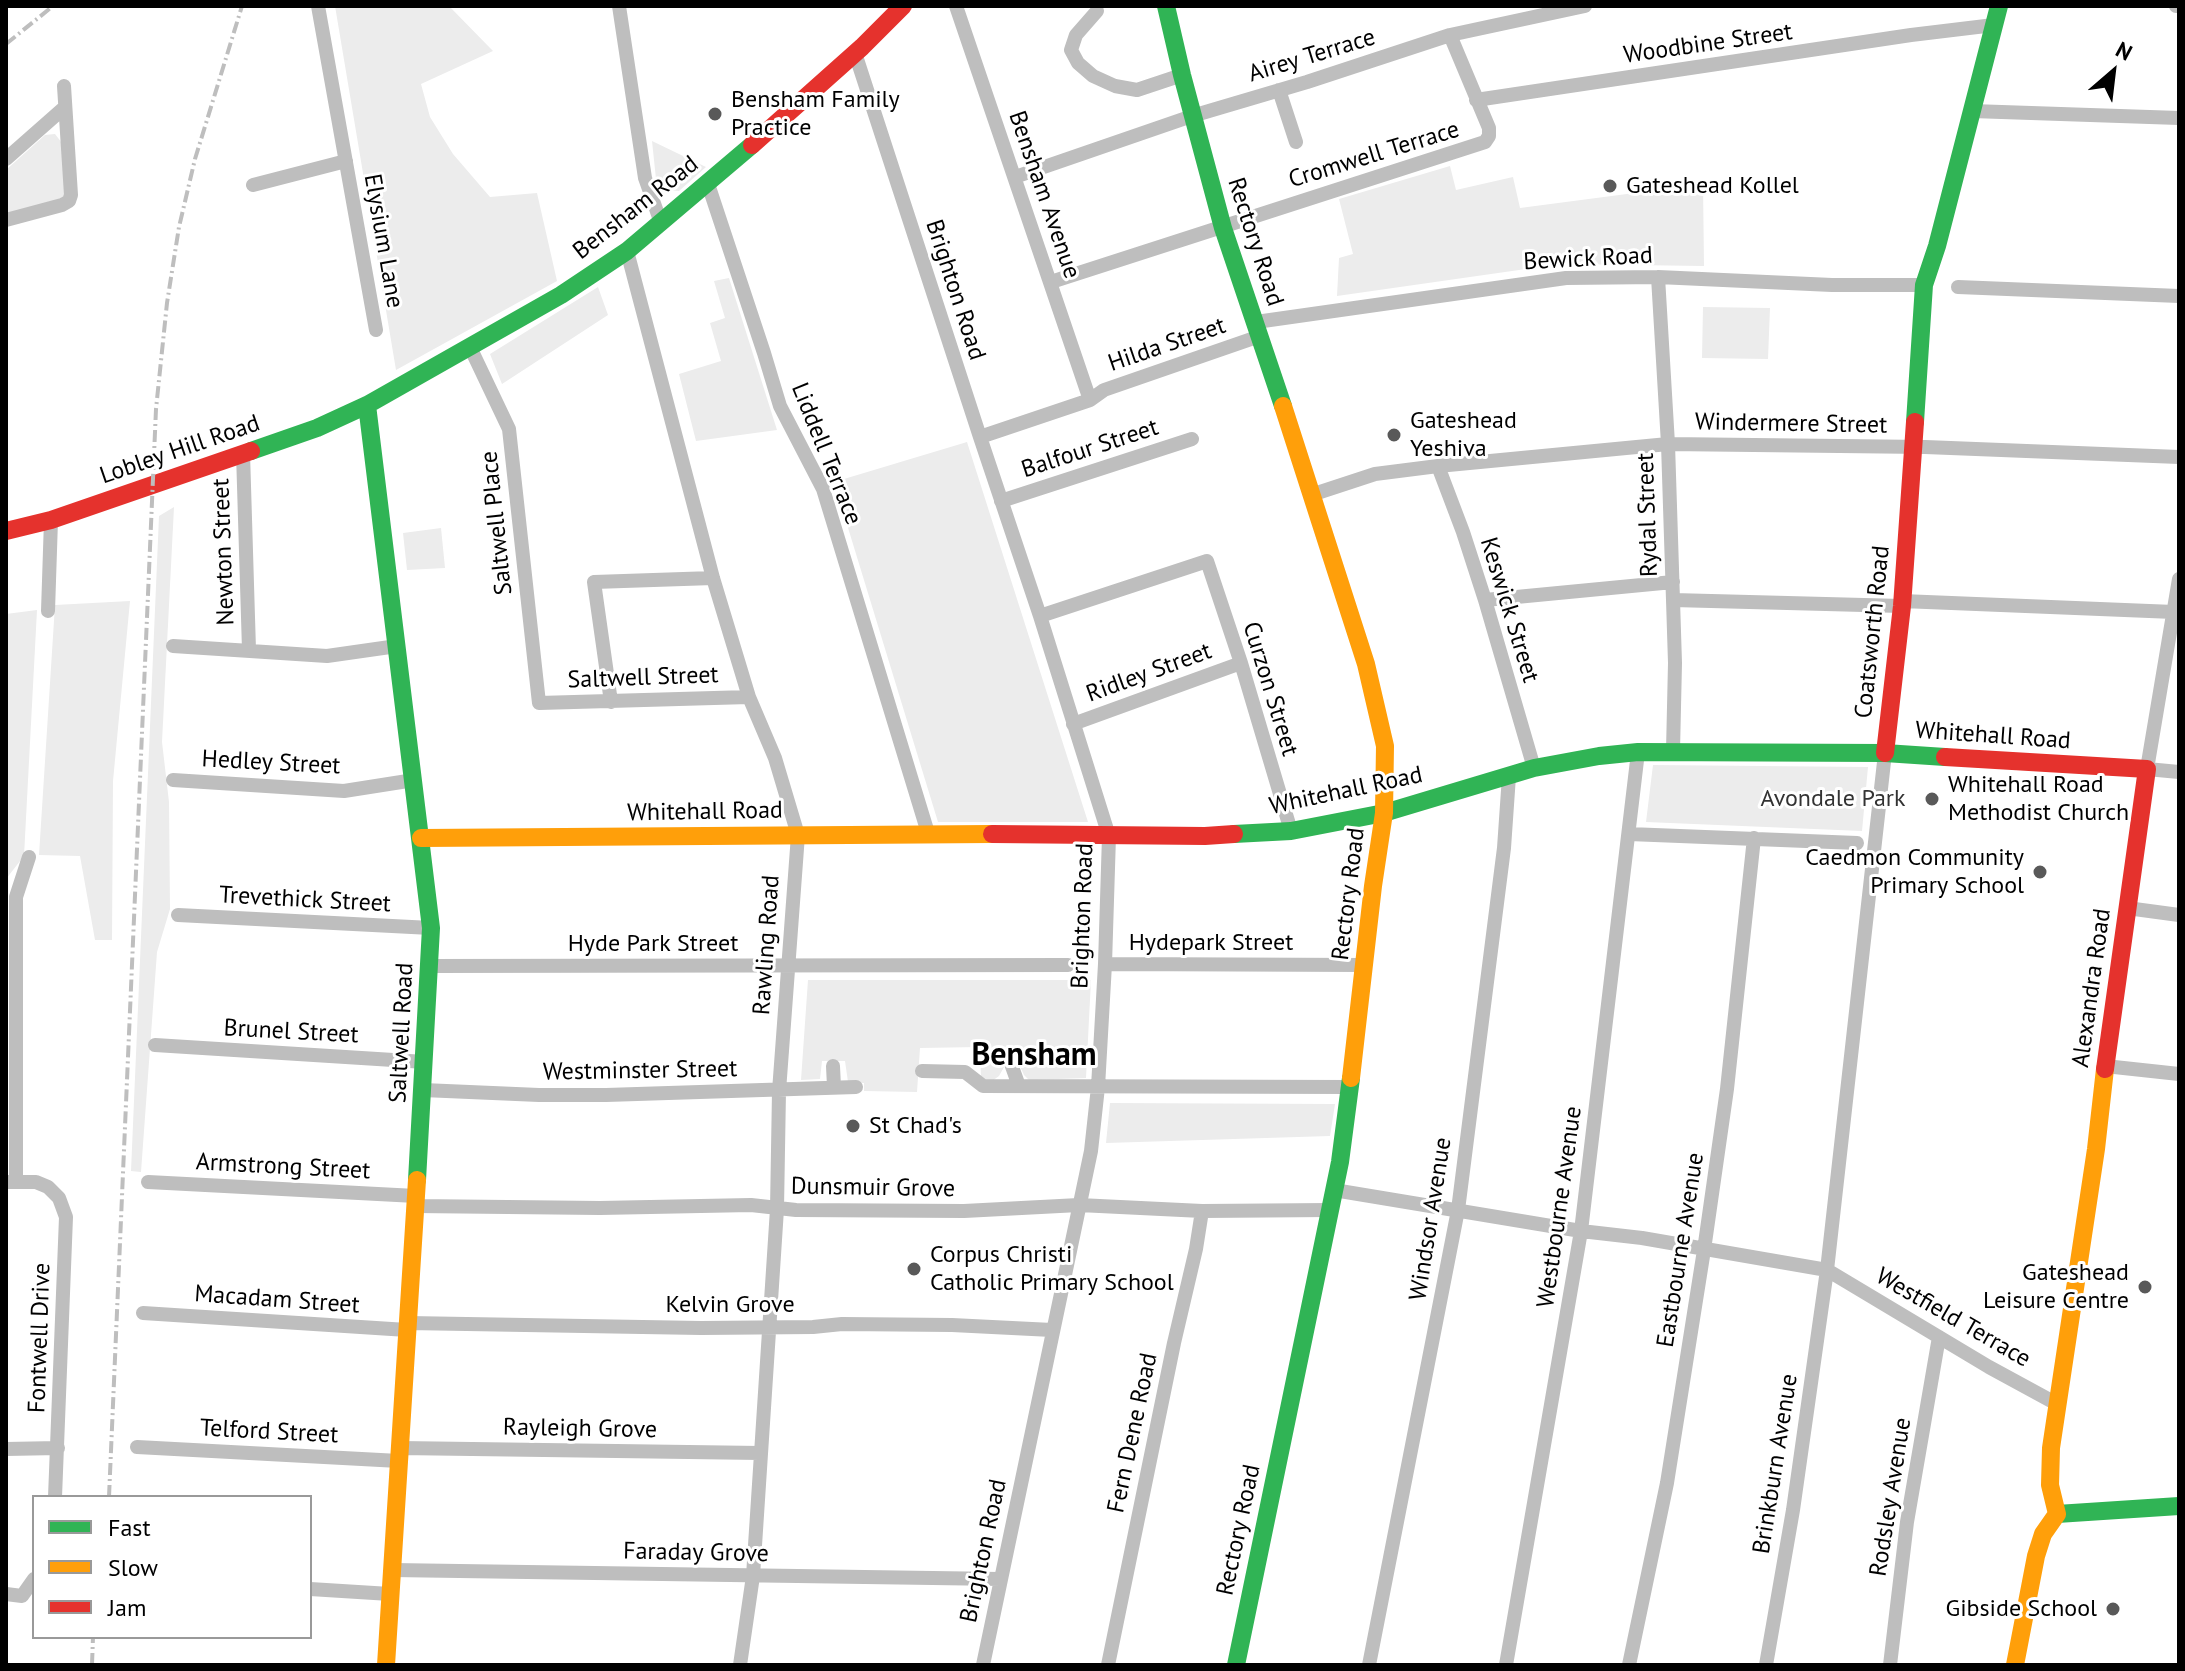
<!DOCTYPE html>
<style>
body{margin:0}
#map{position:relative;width:2185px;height:1671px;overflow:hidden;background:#fff;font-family:"PT Sans",sans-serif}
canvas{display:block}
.frame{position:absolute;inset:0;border:8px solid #000;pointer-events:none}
.legend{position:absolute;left:32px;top:1495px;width:280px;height:144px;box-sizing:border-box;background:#fff;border:2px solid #999;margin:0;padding:10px 14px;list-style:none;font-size:24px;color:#000}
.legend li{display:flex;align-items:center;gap:16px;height:40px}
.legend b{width:40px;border:2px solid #999}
.north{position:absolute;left:2073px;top:32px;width:80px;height:80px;-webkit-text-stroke:6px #fff;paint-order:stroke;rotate:28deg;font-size:22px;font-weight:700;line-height:32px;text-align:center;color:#000}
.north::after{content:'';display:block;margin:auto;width:28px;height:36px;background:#000;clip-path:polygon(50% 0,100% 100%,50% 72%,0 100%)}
</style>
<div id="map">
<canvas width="2185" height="1671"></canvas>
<div class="frame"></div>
<ul class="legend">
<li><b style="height:10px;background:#30b455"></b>Fast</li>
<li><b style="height:10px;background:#ff9f0a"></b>Slow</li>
<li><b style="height:10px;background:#e5322d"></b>Jam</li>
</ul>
<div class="north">N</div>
</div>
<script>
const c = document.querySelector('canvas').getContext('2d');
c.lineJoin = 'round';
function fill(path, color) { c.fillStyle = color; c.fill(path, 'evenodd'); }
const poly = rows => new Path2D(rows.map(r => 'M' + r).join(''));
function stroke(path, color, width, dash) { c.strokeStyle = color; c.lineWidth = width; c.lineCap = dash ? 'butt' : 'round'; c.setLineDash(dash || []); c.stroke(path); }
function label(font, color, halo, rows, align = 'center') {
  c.font = font + ' "PT Sans",sans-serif'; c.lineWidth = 6; c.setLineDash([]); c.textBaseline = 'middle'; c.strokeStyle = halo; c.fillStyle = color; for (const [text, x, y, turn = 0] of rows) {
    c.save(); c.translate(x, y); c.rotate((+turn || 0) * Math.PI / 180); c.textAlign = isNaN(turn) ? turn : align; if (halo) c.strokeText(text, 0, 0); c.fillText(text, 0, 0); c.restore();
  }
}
const green = poly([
 [335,6,449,6,493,51,421,84,430,117,453,154,490,197,537,193,557,281,396,370],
 [55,134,62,143,65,195,56,201,6,214,6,170,45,135],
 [652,141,706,167,679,191,666,190,659,186,656,179],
 [1450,166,1456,190,1513,177,1520,208,1703,184,1704,266,1561,264,1337,296,1339,258,1353,254,1339,199],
 [729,278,777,430,696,441,679,374,721,361,710,323,725,318,714,281],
 [598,287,608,315,502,384,490,354],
 [1703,307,1770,308,1768,359,1702,358],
 [967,442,1088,822,938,822,834,482],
 [174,507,162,742,169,802,170,909,157,952,141,1172,131,1171,159,516],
 [441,528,445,568,407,570,403,533],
 [130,601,113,781,112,940,95,940,80,856,39,855,55,605],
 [37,610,24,856,6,879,6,614],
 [1653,765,1868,767,1862,831,1646,822],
 [808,980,1091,980,1086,1078,1029,1080,1024,1075,1014,1053,1002,1059,1004,1067,999,1076,992,1081,981,1079,980,1047,920,1048,917,1092,864,1091,864,1083,848,1082,845,1061,822,1061,820,1079,801,1080],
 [1110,1103,1335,1104,1330,1136,1106,1143]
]);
const street = poly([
 [318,6,376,330],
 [619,6,645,178,661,223],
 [956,6,1090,400],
 [2176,6,2179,6],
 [1097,11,1076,35,1071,50,1078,63,1093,76,1115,86,1137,90,1182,75],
 [855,53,980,437,1040,616,1109,836,1105,964,1098,1087,1091,1151,983,1665],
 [1279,90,1296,142],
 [1476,100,1911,35,1994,25],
 [1972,111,2179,118],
 [6,159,65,107],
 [1015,177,1192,116,1307,82,1450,35,1585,6],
 [708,184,764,353,780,406,823,489,928,833],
 [253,185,346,161],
 [6,220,62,205,69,201,71,195,64,86],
 [627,251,713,578,749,697,775,758,798,835,779,1091,777,1209,753,1576,740,1665],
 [1658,277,1668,444,1673,600,1675,663,1673,751],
 [1051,282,1485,142,1489,136,1489,128,1450,35],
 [1958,287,2179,296],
 [1256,322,1566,278,1658,277,1832,285,1924,285],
 [470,347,509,429,539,703,749,697],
 [980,437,1090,400,1104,390,1260,336],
 [243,453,249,650],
 [1438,466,1463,532,1485,600,1534,768],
 [1311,495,1375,474,1438,466,1668,444,1925,447,2179,457],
 [1001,501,1192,439],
 [2179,579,2147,769,2179,772],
 [1485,600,1673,582],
 [1673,600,1902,606],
 [1902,601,2174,612],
 [48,611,51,520],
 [1040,616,1207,561,1241,663,1291,831],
 [173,646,327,656,397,646],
 [611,702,594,582,713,578],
 [1073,724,1241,663],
 [173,780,344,791,414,780],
 [1629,834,1857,843],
 [2127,908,2179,915],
 [178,915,431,928],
 [1105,964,1364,965],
 [430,966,1068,965],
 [155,1045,425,1062],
 [1010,1061,1019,1086],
 [833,1066,834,1087],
 [2105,1066,2179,1074],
 [922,1071,965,1072,983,1086,1350,1087],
 [423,1090,539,1095,606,1095,856,1087],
 [6,1182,36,1182,48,1187,59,1198,66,1217,55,1497],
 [16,1182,16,897,29,857],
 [148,1182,416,1196],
 [1334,1190,1581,1231,1642,1238,1827,1270,1989,1367,2057,1404],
 [415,1206,600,1208,751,1205,796,1210,964,1211,1079,1205,1202,1211,1329,1210],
 [143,1313,407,1330],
 [408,1323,701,1328,813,1327,842,1324,952,1325,1052,1330],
 [137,1447,399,1461],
 [400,1448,760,1453],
 [6,1449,58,1448],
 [392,1570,1000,1579],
 [310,1589,390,1594],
 [6,1594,22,1596,34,1579],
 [1108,1665,1174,1343,1196,1249,1202,1211],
 [1369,1665,1458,1210,1504,848,1509,776],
 [1506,1665,1581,1231,1638,752],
 [1629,1665,1667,1483,1704,1250,1727,1089,1754,838],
 [1766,1665,1793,1510,1827,1270,1885,753],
 [1890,1665,1907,1522,1939,1337]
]);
const fast = poly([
 [1166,6,1182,75,1223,228,1283,406],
 [367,405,431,928,417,1180],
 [1915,422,1924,285,1937,246,1999,6],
 [251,451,317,428,367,405,561,295,627,251,752,145],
 [1234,834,1291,831,1384,813,1534,768,1599,756,1638,752,1885,753,1945,757],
 [2057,1514,2179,1506],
 [1236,1665,1340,1162,1351,1078]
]);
const slow = poly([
 [1283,406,1366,664,1385,746,1384,813,1373,886,1351,1078],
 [421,838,992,834],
 [386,1665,417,1180],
 [2015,1665,2036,1556,2043,1534,2057,1514,2050,1485,2051,1448,2096,1149,2105,1069]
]);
const jam = poly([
 [752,145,862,47,903,6],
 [6,531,51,520,251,451],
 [1885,753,1902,606,1915,422],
 [1945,757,2147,769,2105,1069],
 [992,834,1205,836,1234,834]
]);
const rail = poly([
 [6,44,53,6],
 [109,1497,156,409,167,303,179,227,195,159,242,6],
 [92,1665,93,1637]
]);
const markers = [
 [715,114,8,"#595959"],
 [1610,186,8,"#595959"],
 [1394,435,8,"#595959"],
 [1932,799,8,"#595959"],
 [2040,872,8,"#595959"],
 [853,1126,8,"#595959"],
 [914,1269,8,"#595959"],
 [2145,1287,8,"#595959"],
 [2113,1609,8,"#595959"]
];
const streetNames = [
 ["Woodbine Street",1708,44,-8],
 ["Airey Terrace",1312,56,-17],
 ["Cromwell Terrace",1374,155,-17],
 ["Bensham Avenue",1044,195,71],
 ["Bensham Road",636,208,-38],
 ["Elysium Lane",383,241,80],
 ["Rectory Road",1255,242,72],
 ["Bewick Road",1588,259,-3],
 ["Brighton Road",955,290,72],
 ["Hilda Street",1167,345,-19],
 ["Windermere Street",1791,424,1],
 ["Balfour Street",1090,449,-18],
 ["Lobley Hill Road",180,450,-19],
 ["Liddell Terrace",826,454,68],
 ["Rydal Street",1648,515,-92],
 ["Saltwell Place",497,523,-96],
 ["Newton Street",224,552,-92],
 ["Keswick Street",1509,610,73],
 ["Coatsworth Road",1873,632,-84],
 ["Ridley Street",1149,673,-20],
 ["Saltwell Street",643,678,-2],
 ["Curzon Street",1270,689,73],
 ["Whitehall Road",1993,736,4],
 ["Hedley Street",271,763,3],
 ["Whitehall Road",1346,791,-12],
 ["Whitehall Road",705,812,-1],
 ["Rectory Road",1349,894,-83],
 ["Trevethick Street",305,900,3],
 ["Brighton Road",1083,916,-88],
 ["Hydepark Street",1211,943],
 ["Hyde Park Street",653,944],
 ["Rawling Road",767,945,-86],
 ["Alexandra Road",2092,988,-82],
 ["Brunel Street",291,1032,3],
 ["Saltwell Road",402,1033,-87],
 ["Westminster Street",640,1071,-1],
 ["Armstrong Street",283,1167,3],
 ["Dunsmuir Grove",873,1188,1],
 ["Westbourne Avenue",1560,1207,-82],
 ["Windsor Avenue",1431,1219,-81],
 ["Eastbourne Avenue",1681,1250,-81],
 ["Macadam Street",277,1300,4],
 ["Kelvin Grove",730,1305],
 ["Westfield Terrace",1953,1318,30],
 ["Fontwell Drive",40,1338,-88],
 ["Rayleigh Grove",580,1429,1],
 ["Telford Street",269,1432,3],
 ["Fern Dene Road",1133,1433,-78],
 ["Brinkburn Avenue",1776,1464,-81],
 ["Rodsley Avenue",1891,1497,-81],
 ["Rectory Road",1239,1530,-78],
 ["Brighton Road",984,1551,-78],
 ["Faraday Grove",696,1553,1]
];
const poiNames = [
 ["Bensham Family",731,100],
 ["Practice",731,128],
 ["Gateshead Kollel",1626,186],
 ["Gateshead",1410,421],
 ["Yeshiva",1410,449],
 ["Whitehall Road",1948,785],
 ["Methodist Church",1948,813],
 ["Caedmon Community",2024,858,"right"],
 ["Primary School",2024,886,"right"],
 ["St Chad's",869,1126],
 ["Corpus Christi",930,1255],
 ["Catholic Primary School",930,1283],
 ["Gateshead",2129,1273,"right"],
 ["Leisure Centre",2129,1301,"right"],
 ["Gibside School",2097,1609,"right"]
];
const parkNames = [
 ["Avondale Park",1833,799]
];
const districtNames = [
 ["Bensham",1034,1056]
];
fill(green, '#ececec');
stroke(street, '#bebebe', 14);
stroke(fast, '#30b455', 18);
stroke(slow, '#ff9f0a', 18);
stroke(jam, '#e5322d', 18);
stroke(rail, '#bebebe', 4, [12, 4, 2, 4]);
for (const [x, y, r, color] of markers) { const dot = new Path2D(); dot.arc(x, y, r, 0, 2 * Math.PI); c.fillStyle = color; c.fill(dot); stroke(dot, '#fff', 3); }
label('24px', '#000', '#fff', streetNames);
label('24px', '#000', '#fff', poiNames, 'left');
label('24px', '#333', '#fff', parkNames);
label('bold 32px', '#000', '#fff', districtNames);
</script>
